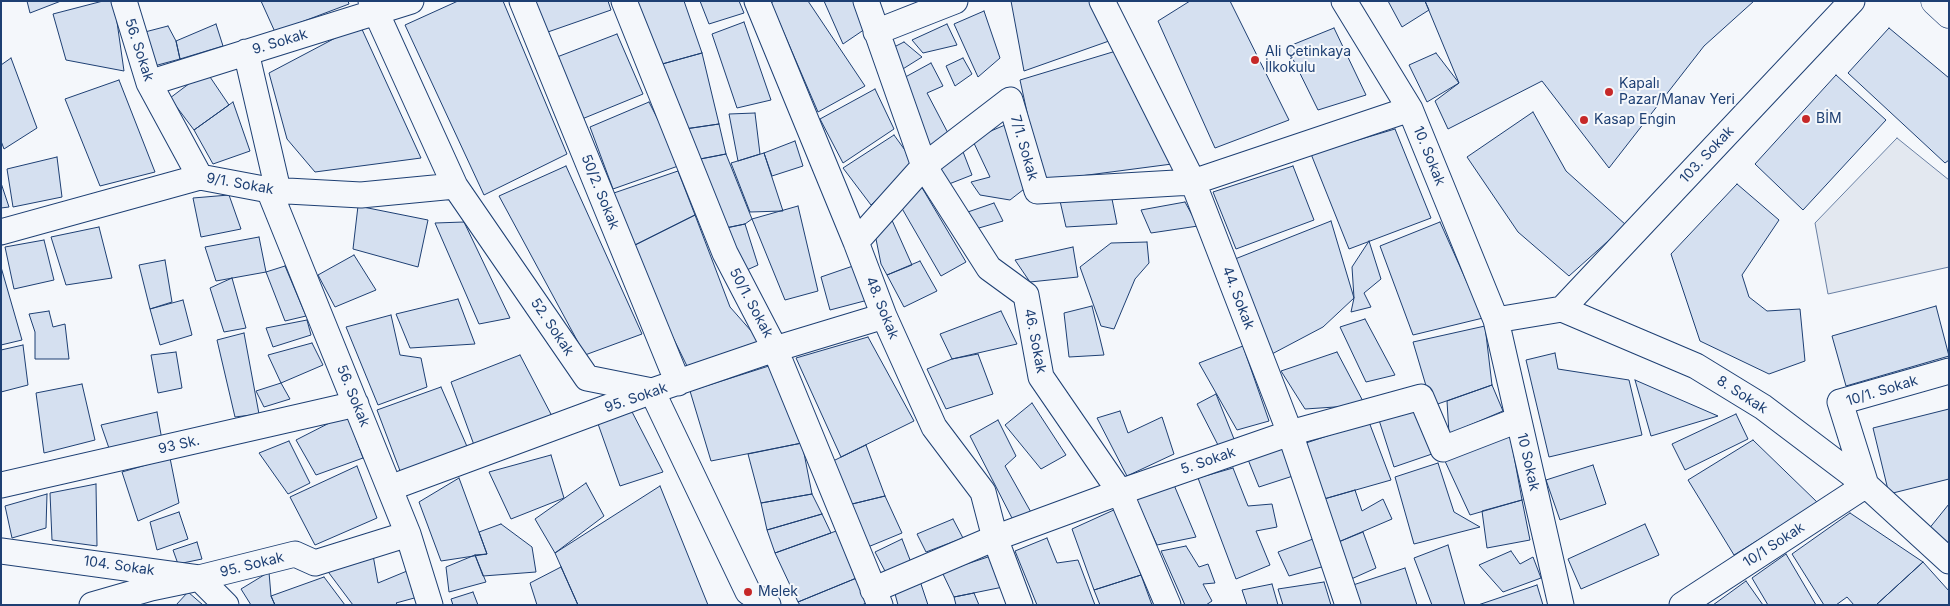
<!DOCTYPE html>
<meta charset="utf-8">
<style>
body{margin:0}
#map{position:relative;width:1950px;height:606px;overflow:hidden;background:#f4f7fb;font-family:Inter,sans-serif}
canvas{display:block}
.frame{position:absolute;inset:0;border:2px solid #1d3f73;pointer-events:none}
</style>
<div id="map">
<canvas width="1950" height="606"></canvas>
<div class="frame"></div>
</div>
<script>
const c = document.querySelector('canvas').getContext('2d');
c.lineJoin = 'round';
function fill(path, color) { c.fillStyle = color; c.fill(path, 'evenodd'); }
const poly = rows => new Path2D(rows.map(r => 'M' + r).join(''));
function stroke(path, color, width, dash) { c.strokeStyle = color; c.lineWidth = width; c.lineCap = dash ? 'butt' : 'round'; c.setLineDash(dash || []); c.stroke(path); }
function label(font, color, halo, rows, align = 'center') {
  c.font = font + ' Inter,sans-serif'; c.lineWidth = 4; c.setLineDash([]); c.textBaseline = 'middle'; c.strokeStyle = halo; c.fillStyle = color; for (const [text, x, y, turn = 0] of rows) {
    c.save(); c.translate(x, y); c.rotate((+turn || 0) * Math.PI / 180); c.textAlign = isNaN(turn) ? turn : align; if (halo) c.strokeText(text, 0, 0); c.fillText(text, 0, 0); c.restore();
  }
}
const parking = poly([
 [1897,138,1949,180,1949,267,1828,294,1815,223,1897,138]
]);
const building = poly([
 [27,1,61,1,30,13,27,1],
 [103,1,114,1,124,71,66,60,53,14,103,1],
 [261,1,348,1,349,4,275,32,261,1],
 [458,1,503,1,567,154,484,195,405,25,458,1],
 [534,1,608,1,611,10,545,33,534,1],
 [631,1,684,1,702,53,655,66,631,1],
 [700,1,739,1,744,13,709,24,700,1],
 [774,1,808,1,865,86,818,112,771,3,774,1],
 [824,1,856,1,868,27,843,44,824,1],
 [1011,1,1090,1,1109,41,1024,71,1011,1],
 [1190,1,1230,1,1289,120,1215,148,1158,21,1190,1],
 [1388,1,1425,1,1429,10,1402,27,1388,1],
 [1425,1,1754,1,1704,46,1609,168,1542,81,1448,129,1435,101,1459,83,1425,1],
 [984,11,1000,58,978,77,954,24,984,11],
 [744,22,771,100,737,108,712,34,744,22],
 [216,24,223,46,180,59,176,41,216,24],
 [947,24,957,45,923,53,912,40,947,24],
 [360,25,421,158,315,172,287,139,269,73,360,25],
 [168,26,176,41,180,59,154,66,141,33,168,26],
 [1334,28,1366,95,1318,110,1287,47,1334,28],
 [1889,28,1949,78,1949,160,1945,163,1848,73,1889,28],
 [617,34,643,94,582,119,557,57,617,34],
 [904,42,922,57,898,72,892,48,904,42],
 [1116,51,1172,164,1042,181,1020,80,1116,51],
 [702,53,719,124,678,130,655,66,702,53],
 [1436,53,1459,83,1427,102,1409,65,1436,53],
 [11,58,37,128,4,149,1,141,1,65,11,58],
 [963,58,972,74,955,86,946,66,963,58],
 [931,63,943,86,927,93,949,135,928,151,898,81,931,63],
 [206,71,229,105,194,130,170,98,206,71],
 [1836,75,1886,120,1803,210,1755,164,1836,75],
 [119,80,155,172,100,186,65,99,119,80],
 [875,89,894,129,843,163,820,119,875,89],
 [233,102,250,151,213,164,194,130,233,102],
 [649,102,681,165,613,189,590,127,649,102],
 [1533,112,1566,171,1626,225,1569,276,1518,232,1467,157,1533,112],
 [755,113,760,154,738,161,729,114,755,113],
 [719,124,726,154,695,160,678,130,719,124],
 [1005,125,1028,186,1010,200,980,195,971,182,990,177,972,139,1005,125],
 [1395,129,1431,218,1349,249,1311,154,1395,129],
 [894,135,915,164,871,205,843,168,894,135],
 [795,141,803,166,772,176,764,153,795,141],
 [960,144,972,175,949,184,936,162,960,144],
 [764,153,783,211,750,212,731,163,764,153],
 [726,154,752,219,745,224,721,229,695,160,726,154],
 [57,157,62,197,13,207,7,169,57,157],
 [566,166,642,334,585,355,499,196,566,166],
 [1293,166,1314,220,1236,249,1213,192,1293,166],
 [678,171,695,215,629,248,611,194,678,171],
 [1,183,9,207,1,208,1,183],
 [1737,184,1779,220,1742,275,1749,297,1767,311,1800,309,1805,361,1769,374,1700,341,1671,254,1737,184],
 [921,186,966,262,941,276,900,205,921,186],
 [1111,194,1117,224,1066,227,1060,201,1111,194],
 [229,195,241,229,201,237,193,198,229,195],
 [1185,202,1198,226,1151,233,1141,210,1185,202],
 [994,203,1003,221,972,230,962,214,994,203],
 [358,206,428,220,418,267,353,249,358,206],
 [798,206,818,291,785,300,752,219,798,206],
 [695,215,730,307,760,341,687,366,629,248,695,215],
 [891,218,912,265,887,275,881,264,876,239,891,218],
 [1331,221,1354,298,1323,327,1270,355,1235,259,1331,221],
 [464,222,510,318,479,324,435,223,464,222],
 [1440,222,1483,318,1413,335,1380,246,1440,222],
 [745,224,758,265,740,273,721,229,745,224],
 [99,227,112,278,66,285,51,237,99,227],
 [259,237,266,272,216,281,205,247,259,237],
 [44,240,54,280,14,289,5,247,44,240],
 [1369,241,1381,279,1364,293,1371,307,1351,312,1354,298,1352,267,1369,241],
 [1147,242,1149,263,1135,279,1114,329,1101,326,1080,267,1111,243,1147,242],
 [1073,247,1078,277,1030,282,1015,260,1073,247],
 [354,255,376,290,335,307,318,275,354,255],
 [165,260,172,302,150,309,139,265,165,260],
 [920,261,937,291,904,307,887,275,920,261],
 [285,266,306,316,285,321,266,272,285,266],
 [853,266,868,300,830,310,821,277,853,266],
 [1,267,22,340,1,345,1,267],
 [232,278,246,328,224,332,210,288,232,278],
 [458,299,475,344,410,348,396,314,458,299],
 [183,300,192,335,160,345,150,309,183,300],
 [1092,306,1104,355,1069,357,1064,313,1092,306],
 [1936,306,1949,356,1846,386,1832,336,1936,306],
 [49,311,53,327,65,324,69,359,35,359,35,332,29,314,49,311],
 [1001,311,1017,344,952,359,940,334,1001,311],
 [391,315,400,355,421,358,427,387,378,405,346,327,391,315],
 [1365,319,1395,375,1366,382,1340,327,1365,319],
 [307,320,311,335,273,347,266,328,307,320],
 [1485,326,1492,385,1432,406,1413,342,1485,326],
 [244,333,259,414,235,417,217,340,244,333],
 [868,337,914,421,841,457,796,358,868,337],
 [312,343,323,365,281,383,268,355,312,343],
 [23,345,28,385,1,392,1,350,23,345],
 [1243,346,1269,421,1237,430,1199,363,1243,346],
 [176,352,182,388,158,393,151,355,176,352],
 [1337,352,1365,405,1305,409,1281,371,1337,352],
 [1555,353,1558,369,1629,380,1642,435,1549,457,1526,360,1555,353],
 [978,354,993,394,946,409,927,369,952,359,978,354],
 [520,355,553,418,474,445,451,382,520,355],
 [772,365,802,443,711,461,690,391,772,365],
 [1635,380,1718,416,1651,436,1635,380],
 [281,383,290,399,264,407,256,391,281,383],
 [82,384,95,440,44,453,36,393,82,384],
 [1492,385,1503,411,1449,434,1447,401,1492,385],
 [441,387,469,451,402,476,377,410,441,387],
 [1216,394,1234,439,1219,447,1197,404,1216,394],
 [1032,403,1066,455,1041,469,1005,425,1032,403],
 [629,406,663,472,620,486,597,421,629,406],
 [1418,408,1432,454,1394,467,1379,420,1418,408],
 [1949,409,1949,479,1889,494,1873,428,1949,409],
 [1120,411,1128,433,1162,417,1174,454,1127,476,1097,418,1120,411],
 [157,412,162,440,111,454,101,425,157,412],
 [347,414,363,458,316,475,296,440,347,414],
 [1736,414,1748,439,1685,470,1672,444,1736,414],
 [998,420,1016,456,1005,466,1032,514,1014,522,970,436,998,420],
 [1369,422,1391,480,1324,499,1306,443,1369,422],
 [1510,434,1522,500,1470,515,1444,459,1510,434],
 [1753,440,1818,503,1734,555,1688,480,1753,440],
 [289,441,310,483,288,494,259,453,289,441],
 [802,443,812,494,761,503,748,454,802,443],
 [866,445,885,496,848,505,833,461,866,445],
 [1285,446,1296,475,1259,487,1247,457,1285,446],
 [551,455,564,498,511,519,489,472,551,455],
 [170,458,179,503,138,521,122,472,170,458],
 [1438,463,1454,512,1480,527,1414,544,1395,477,1438,463],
 [1593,465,1606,504,1560,520,1546,480,1593,465],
 [357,466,377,518,315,545,290,497,357,466],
 [1233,468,1248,506,1272,504,1277,527,1256,531,1270,565,1236,579,1198,478,1233,468],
 [459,478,487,554,441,561,419,502,459,478],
 [586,483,604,516,555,553,535,519,586,483],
 [96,484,97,546,52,540,50,493,96,484],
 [1174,485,1196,537,1157,545,1136,499,1174,485],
 [660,486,708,605,578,605,555,553,660,486],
 [1355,490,1362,511,1383,499,1392,519,1336,543,1324,499,1355,490],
 [47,494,46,528,12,538,5,506,47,494],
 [812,494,822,514,767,530,761,503,812,494],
 [885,496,902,533,863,549,848,505,885,496],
 [1522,500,1530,540,1487,548,1482,511,1522,500],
 [1949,504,1949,547,1928,530,1949,504],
 [1116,509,1141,575,1094,590,1072,529,1116,509],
 [179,512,188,539,157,550,150,522,179,512],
 [1850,513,1923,562,1876,605,1854,605,1847,597,1836,605,1824,605,1792,554,1850,513],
 [822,514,831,533,775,553,767,530,822,514],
 [953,519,963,538,926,552,917,534,953,519],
 [501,524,532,547,536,572,483,576,475,555,487,554,479,532,501,524],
 [1645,524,1659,555,1581,589,1568,559,1645,524],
 [839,530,859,577,798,602,775,553,839,530],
 [1363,532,1376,568,1349,580,1336,543,1363,532],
 [1047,538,1057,563,1078,560,1095,605,1037,605,1015,551,1047,538],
 [902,539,912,565,886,573,875,552,902,539],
 [1313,539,1325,566,1289,576,1278,552,1313,539],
 [197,542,202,559,178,564,173,550,197,542],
 [1448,545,1465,605,1432,605,1414,558,1448,545],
 [1186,546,1199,567,1208,564,1215,583,1203,584,1212,601,1206,605,1185,605,1161,551,1186,546],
 [1511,551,1520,564,1533,557,1541,578,1503,592,1479,565,1511,551],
 [1786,554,1816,605,1768,605,1752,578,1786,554],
 [373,555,378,583,407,571,418,597,396,603,398,605,353,605,326,569,373,555],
 [475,555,486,582,449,592,446,567,475,555],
 [991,556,1003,587,954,597,942,572,991,556],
 [1923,562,1949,591,1949,605,1876,605,1923,562],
 [561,567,578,605,537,605,530,583,561,567],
 [1405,568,1417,605,1357,605,1350,586,1405,568],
 [269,572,271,596,275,605,251,605,241,589,269,572],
 [1141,575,1152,605,1100,605,1094,590,1141,575],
 [324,577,345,605,275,605,271,596,324,577],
 [859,577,868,602,862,605,800,605,798,602,859,577],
 [920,581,928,605,898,605,894,590,920,581],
 [1746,581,1763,605,1713,605,1746,581],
 [1324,582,1331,605,1283,605,1278,589,1324,582],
 [1272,584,1278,605,1247,605,1242,590,1272,584],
 [1537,585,1543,605,1478,605,1537,585],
 [188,592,203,605,176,605,188,592],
 [473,592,478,605,453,605,451,599,473,592],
 [974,593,979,605,956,605,954,597,974,593]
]);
const minor = poly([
 [124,1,149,83,200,177],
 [371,1,455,186,587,378,652,391,748,592,768,605],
 [522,1,678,383],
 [624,1,725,253,775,349,880,605],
 [757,1,856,242,884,316,934,427,983,492,995,538,1020,605],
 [866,1,924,166,989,268,1026,295,1041,377,1120,492,1168,605],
 [1102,1,1193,182,1290,433,1348,605],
 [1344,1,1410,109,1496,320,1561,605],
 [876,32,955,1],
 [246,52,278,190],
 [149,83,411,1],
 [269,190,408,534,430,605],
 [1,232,200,177,269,190,361,195,455,186],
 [856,242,924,166,1010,100,1037,191,1193,182,1410,109],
 [1562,309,1852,1],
 [1496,320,1562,309,1696,366,1763,407,1866,485,1949,561],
 [1,485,356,404],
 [390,488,652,391,775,349,884,316],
 [1,551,199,578,226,605],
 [873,590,995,538,1120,492,1290,433,1421,397,1443,449,1518,420],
 [92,605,151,588,199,578,295,554,315,563,408,534],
 [1682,605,1866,485,1840,402,1949,371]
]);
const tertiary = poly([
 [1935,1,1949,14]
]);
const markers = [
 [1255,60,5,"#c62828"],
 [1609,92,5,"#c62828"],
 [1806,119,5,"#c62828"],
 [1584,120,5,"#c62828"],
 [748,592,5,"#c62828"]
];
const streetNames = [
 ["9. Sokak",280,42,-17],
 ["56. Sokak",139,50,72],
 ["7/1. Sokak",1024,148,74],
 ["103. Sokak",1707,155,-47],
 ["10. Sokak",1429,156,68],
 ["9/1. Sokak",240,184,10],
 ["50/2. Sokak",600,192,68],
 ["44. Sokak",1238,298,69],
 ["50/1. Sokak",751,303,62],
 ["48. Sokak",882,308,68],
 ["52. Sokak",552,327,56],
 ["46. Sokak",1035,341,79],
 ["10/1. Sokak",1882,391,-17],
 ["8. Sokak",1742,395,33],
 ["56. Sokak",353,396,68],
 ["95. Sokak",636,398,-19],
 ["93 Sk.",179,445,-13],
 ["5. Sokak",1208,461,-19],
 ["10 Sokak",1528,462,77],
 ["10/1 Sokak",1774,545,-33],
 ["95. Sokak",252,565,-14],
 ["104. Sokak",119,566,8]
];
const poiNames = [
 ["Ali Çetinkaya",1265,52],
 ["İlkokulu",1265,68],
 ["Kapalı",1619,84],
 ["Pazar/Manav Yeri",1619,100],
 ["BİM",1816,119],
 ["Kasap Engin",1594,120],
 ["Melek",758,592]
];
fill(parking, '#e3e8f0');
stroke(parking, '#687fa3', 1);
fill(building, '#d5e0f0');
stroke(building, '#1d3f73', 1);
stroke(minor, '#1d3f73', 27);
stroke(tertiary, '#1d3f73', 29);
stroke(minor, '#f4f7fb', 25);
stroke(tertiary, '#f4f7fb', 28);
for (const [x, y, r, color] of markers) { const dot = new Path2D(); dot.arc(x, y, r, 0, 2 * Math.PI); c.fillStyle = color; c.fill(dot); stroke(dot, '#f4f7fb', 2); }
label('14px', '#1d3f73', '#f4f7fb', streetNames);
label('14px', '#1d3f73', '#f4f7fb', poiNames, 'left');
</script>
